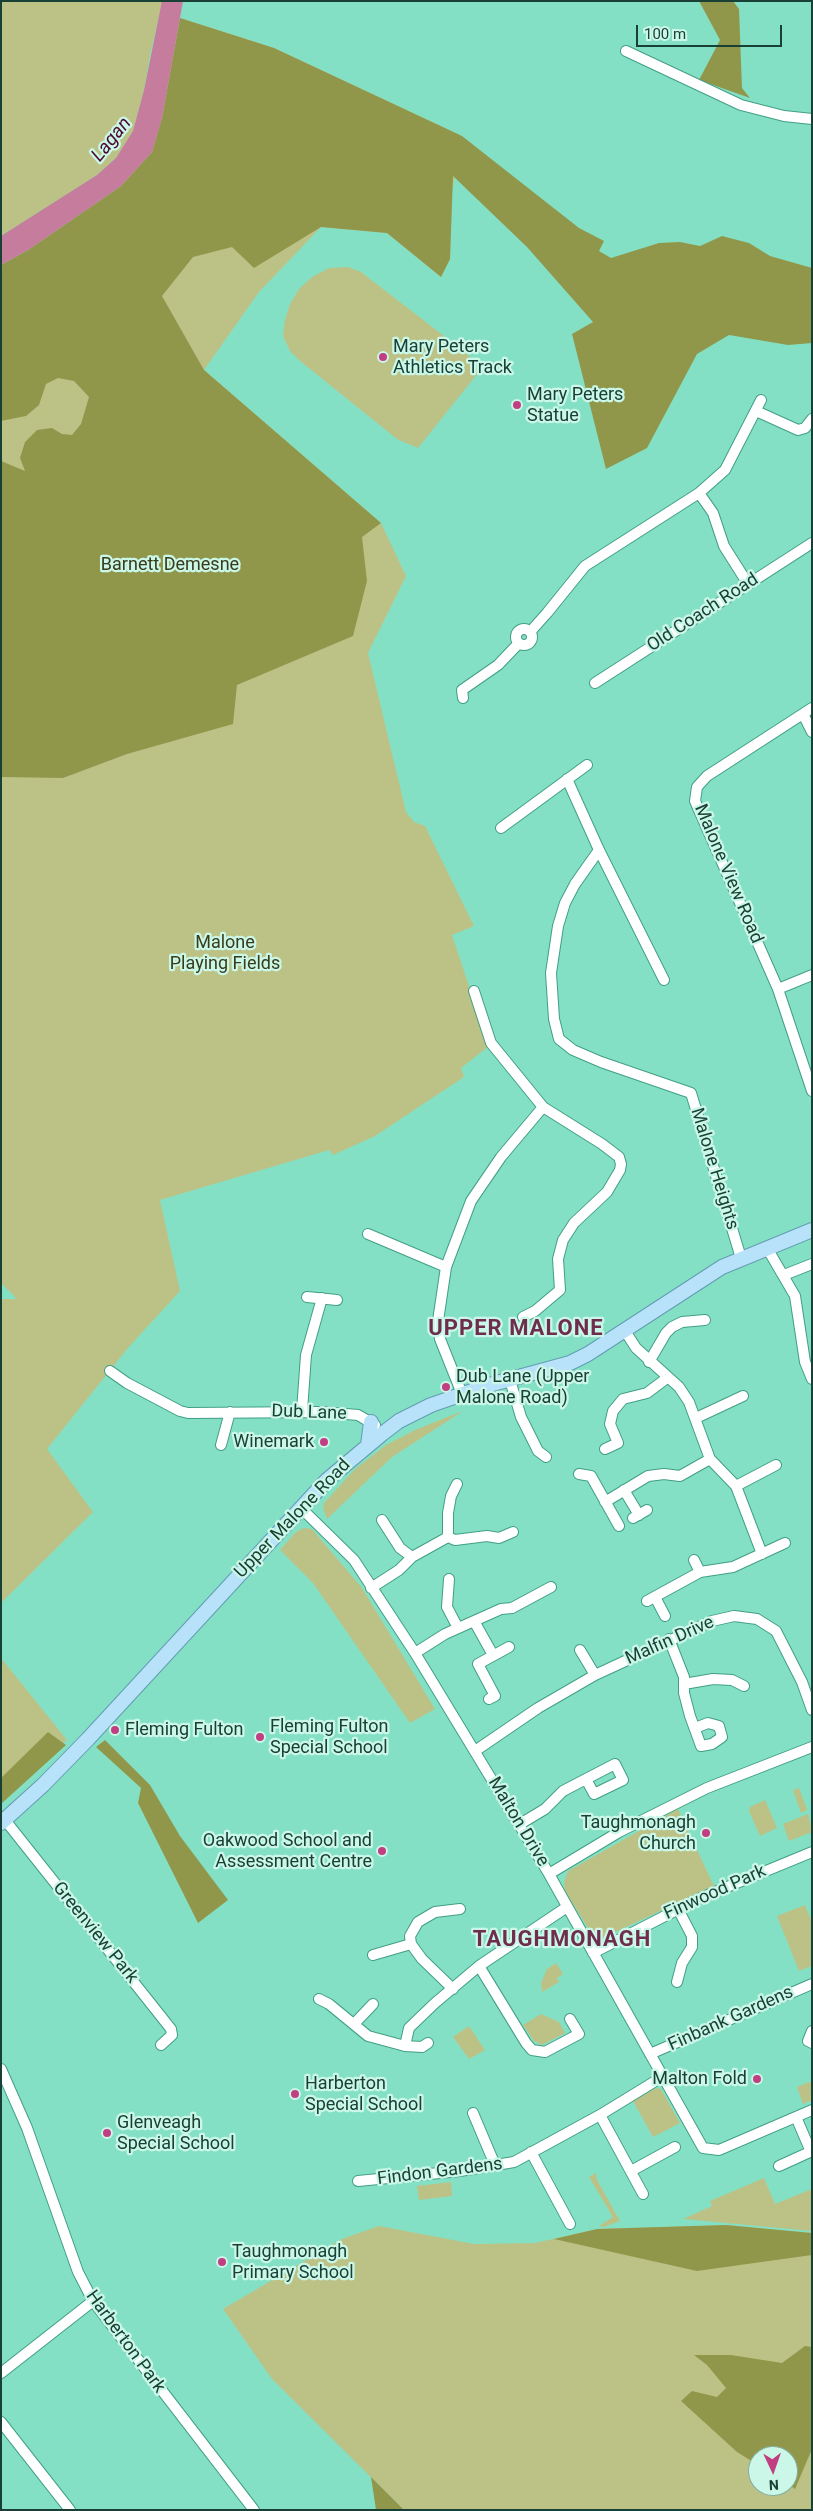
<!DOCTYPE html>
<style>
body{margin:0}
#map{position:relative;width:813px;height:2511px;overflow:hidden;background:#84e0c4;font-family:Roboto,sans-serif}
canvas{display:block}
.frame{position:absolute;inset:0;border:2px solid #194035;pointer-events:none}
.north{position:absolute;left:748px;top:2446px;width:50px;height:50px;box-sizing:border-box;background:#cbf7e8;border:1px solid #84aea0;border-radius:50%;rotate:177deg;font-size:14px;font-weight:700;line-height:20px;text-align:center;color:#194035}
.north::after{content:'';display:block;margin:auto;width:18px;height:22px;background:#c23e82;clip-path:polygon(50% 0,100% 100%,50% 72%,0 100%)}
.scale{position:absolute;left:636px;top:25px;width:146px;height:22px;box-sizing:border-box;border:2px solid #194035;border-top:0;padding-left:6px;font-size:15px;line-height:18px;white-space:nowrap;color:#194035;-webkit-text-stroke:4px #cbf7e8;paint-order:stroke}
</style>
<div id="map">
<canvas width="813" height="2511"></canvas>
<div class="frame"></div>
<div class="north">N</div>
<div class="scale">100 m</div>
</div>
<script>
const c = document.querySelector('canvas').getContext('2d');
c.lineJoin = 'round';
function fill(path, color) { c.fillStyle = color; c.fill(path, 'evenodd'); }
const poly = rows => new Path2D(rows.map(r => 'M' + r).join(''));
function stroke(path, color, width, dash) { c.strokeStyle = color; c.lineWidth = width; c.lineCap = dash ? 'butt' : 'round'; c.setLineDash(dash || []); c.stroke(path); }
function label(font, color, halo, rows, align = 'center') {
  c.font = font + ' Roboto,sans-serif'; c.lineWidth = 4.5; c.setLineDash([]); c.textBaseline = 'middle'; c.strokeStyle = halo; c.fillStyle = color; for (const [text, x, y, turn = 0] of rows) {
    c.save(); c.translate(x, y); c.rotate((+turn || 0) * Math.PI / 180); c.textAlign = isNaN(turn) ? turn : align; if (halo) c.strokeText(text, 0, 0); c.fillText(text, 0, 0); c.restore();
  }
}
const green = poly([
 [1,1,162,1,162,3,150,55,144,90,133,131,116,158,97,175,1,236],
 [180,18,274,48,462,136,452,192,450,259,441,277,387,233,321,227,259,292,204,370,381,523,406,576,368,653,406,812,414,822,425,826,474,926,452,935,489,1046,461,1068,464,1077,375,1136,333,1155,329,1150,160,1200,180,1291,127,1349,47,1449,93,1512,1,1603,1,1299,17,1299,1,1283,1,265,28,250,121,186,152,152],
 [348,267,361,272,466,353,474,361,478,373,418,448,397,439,300,361,290,351,283,336,285,320,290,304,299,289,312,277,329,268],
 [463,1411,392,1457,327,1519,323,1508,324,1503,355,1469,386,1445,415,1430],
 [304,1528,312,1529,362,1588,435,1709,410,1723,313,1583,280,1550,296,1532],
 [1,1658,67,1740,1,1789],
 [799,1788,807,1810,801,1813,793,1790],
 [765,1800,777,1828,760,1836,749,1811,750,1807],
 [678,1809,714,1886,596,1941,565,1891,564,1882,568,1871],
 [808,1814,812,1832,789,1841,783,1824],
 [805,1905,812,1922,812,1966,799,1971,777,1916],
 [556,1963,563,1974,557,1978,559,1982,542,1992,541,1983,547,1969],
 [541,2014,559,2022,565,2033,542,2045,534,2041,523,2025],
 [469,2026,485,2050,469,2059,453,2037],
 [812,2081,812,2100,803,2104,797,2087],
 [656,2088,661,2089,680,2123,653,2137,633,2101],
 [596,2173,597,2180,620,2221,604,2227,599,2226,613,2217,589,2177],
 [764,2178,775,2204,812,2189,812,2231,683,2219,712,2206,710,2201],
 [451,2182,452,2196,419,2200,417,2186],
 [726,2225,812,2233,812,2510,404,2510,272,2379,223,2309,342,2239,379,2226,474,2244,535,2243,597,2229],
 [758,2456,788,2456,788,2486,758,2486]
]);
const forest = poly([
 [699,1,733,1,739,9,742,88,750,98,699,80,720,40],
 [180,18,274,48,462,136,579,228,604,241,599,251,611,258,659,243,680,242,700,246,722,236,749,243,770,256,812,268,812,343,788,345,729,335,697,354,647,448,606,469,572,334,593,322,527,247,453,176,450,259,441,277,387,233,321,227,254,268,232,247,193,257,162,296,204,370,381,523,362,537,367,581,353,636,237,685,233,724,127,754,63,778,1,777,1,461,25,471,20,458,25,442,37,430,52,428,62,434,72,435,81,424,89,397,74,381,58,378,46,384,39,405,26,416,1,421,1,265,28,250,121,186,152,152,162,118],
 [48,1732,66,1745,1,1804,1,1778],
 [105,1740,150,1785,180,1836,228,1900,198,1923,138,1803,141,1788,96,1747],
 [726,2225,812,2233,812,2255,697,2271,554,2239,597,2229],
 [805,2346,812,2347,812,2449,795,2489,788,2484,788,2456,758,2456,758,2465,737,2452,681,2401,692,2391,717,2397,726,2388,707,2365,694,2355,731,2355,782,2363],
 [371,2477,404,2510,376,2510]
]);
const water = poly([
 [162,1,183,1,162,118,152,152,121,186,28,250,1,265,1,236,97,175,116,158,133,131,144,90]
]);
const minor = poly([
 [626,51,741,105,784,116,812,119],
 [756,411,798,430,805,428,812,419],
 [699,493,713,513,724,546,748,584],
 '516 637a8 8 0 1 1 16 0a8 8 0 1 1-16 0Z',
 [530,632,547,613,585,566,699,493,725,470,761,400],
 [595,683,812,543],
 [463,698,462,690,498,665,519,643],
 [812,708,707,776,697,787,695,801,778,989,812,1091],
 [803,714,812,732],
 [567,779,599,850,664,980],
 [501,828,587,765],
 [599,850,575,884,565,903,558,926,551,973,554,1019,559,1039,573,1050,601,1062,691,1093,741,1258],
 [778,989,812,975],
 [474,991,491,1043,543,1107,602,1144,619,1157,621,1164,620,1170,607,1192,574,1223,563,1240,558,1259,560,1290,535,1311,523,1317],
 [368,1234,446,1267],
 [767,1248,795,1296,805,1362,812,1379],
 [784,1275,812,1264],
 [307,1297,337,1300],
 [625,1331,636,1348,679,1387,689,1402,710,1459,736,1486,762,1554],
 [649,1362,666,1333,672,1327,682,1322,705,1320],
 [110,1371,127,1383,180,1411,188,1413,323,1412,358,1415,375,1425],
 [510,1380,521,1417,538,1451,546,1457],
 [462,1394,440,1339,438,1321,446,1267,471,1201,501,1157,543,1107],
 [302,1411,306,1355,322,1298],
 [696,1418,743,1396],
 [221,1445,230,1412],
 [605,1449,618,1443,610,1424,613,1411,623,1399,647,1393,667,1378],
 [579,1474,591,1476,619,1526],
 [736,1486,776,1465],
 [624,1490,639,1515],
 [605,1502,648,1476,664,1474,680,1476,710,1459],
 [301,1508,354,1560,415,1653,549,1874,703,2148,719,2150,812,2110],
 [633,1518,647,1510],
 [382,1520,400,1548,412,1557],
 [448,1537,448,1513,451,1496,457,1484],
 [694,1560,700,1572],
 [449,1579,447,1607,458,1628],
 [371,1588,399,1570,412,1557,448,1537,455,1540,487,1536,499,1538,513,1532],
 [655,1597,665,1616],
 [647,1601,700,1572,733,1567,785,1543],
 [474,1621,493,1655],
 [669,1639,684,1677,684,1693,690,1716,701,1746,712,1744,722,1737,719,1726,708,1723,695,1728],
 [580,1650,595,1675],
 [415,1653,445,1634,501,1609,512,1608,551,1587],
 [684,1684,713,1679,732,1680,744,1686],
 [489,1699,495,1696,478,1664,509,1647],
 [475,1751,538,1708,595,1675,712,1621,734,1616,757,1619,776,1631,802,1682,812,1710],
 [5,1820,171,2029,172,2035,161,2045],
 [520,1824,545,1809,563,1791,586,1779,615,1764,623,1780,594,1794,586,1779],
 [549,1874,619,1832,707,1788,812,1747],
 [593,1953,698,1899,812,1852],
 [373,1955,411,1944],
 [479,1966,526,2043,532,2050,545,2052,579,2034,570,2019],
 [677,1982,682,1963,692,1947,692,1936,678,1909],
 [453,1989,422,1959,411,1944,410,1936,418,1922,435,1912,460,1909],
 [319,1999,329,2004,368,2036,405,2046,422,2047,428,2043],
 [354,2024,373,2004],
 [812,2031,808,2041,812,2043],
 [405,2046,409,2028,435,2003,479,1966,567,1907],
 [650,2054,812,1984],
 [1,2069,27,2128,78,2272,93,2301,254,2510],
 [473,2113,495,2165],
 [600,2115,643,2194],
 [796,2117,811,2152],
 [531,2152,570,2224],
 [779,2166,812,2151],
 [631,2171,675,2147],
 [358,2181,460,2171,514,2162,600,2115,662,2077],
 [1,2373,93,2301],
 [1,2422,70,2510]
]);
const major = poly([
 [368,1445,371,1422],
 [1,1823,43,1785,88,1739,327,1480,382,1434,399,1421,431,1405,489,1385,570,1363,588,1354,722,1267,812,1230]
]);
const markers = [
 [383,357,5,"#c23e82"],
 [517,405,5,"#c23e82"],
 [446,1387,5,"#c23e82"],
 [324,1442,5,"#c23e82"],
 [115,1730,5,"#c23e82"],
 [260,1737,5,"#c23e82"],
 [706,1833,5,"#c23e82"],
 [382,1851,5,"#c23e82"],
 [757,2079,5,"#c23e82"],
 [295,2094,5,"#c23e82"],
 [107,2133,5,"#c23e82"],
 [222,2262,5,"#c23e82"]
];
const poiNames = [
 ["Mary Peters",393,347],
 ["Athletics Track",393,368],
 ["Mary Peters",527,395],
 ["Statue",527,416],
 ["Dub Lane (Upper",456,1377],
 ["Malone Road)",456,1398],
 ["Winemark",314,1442,"right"],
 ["Fleming Fulton",270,1727],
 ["Special School",270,1748],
 ["Fleming Fulton",125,1730],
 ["Taughmonagh",696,1823,"right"],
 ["Church",696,1844,"right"],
 ["Oakwood School and",372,1841,"right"],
 ["Assessment Centre",372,1862,"right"],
 ["Malton Fold",747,2079,"right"],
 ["Harberton",305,2084],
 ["Special School",305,2105],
 ["Glenveagh",117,2123],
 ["Special School",117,2144],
 ["Taughmonagh",232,2252],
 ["Primary School",232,2273]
];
const parkNames = [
 ["Barnett Demesne",170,565],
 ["Malone",225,943],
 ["Playing Fields",225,964]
];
const streetNames = [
 ["Old Coach Road",703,613,-33],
 ["Malone View Road",728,874,67],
 ["Malone Heights",714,1169,73],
 ["Dub Lane",309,1413,2],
 ["Upper Malone Road",293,1519,-46],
 ["Malfin Drive",670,1641,-24],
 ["Malton Drive",518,1822,59],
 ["Finwood Park",715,1893,-24],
 ["Greenview Park",95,1933,51],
 ["Finbank Gardens",731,2019,-24],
 ["Findon Gardens",440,2172,-7],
 ["Harberton Park",125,2342,54]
];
const waterNames = [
 ["Lagan",112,140,-51]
];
const districtNames = [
 ["UPPER MALONE",516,1329],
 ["TAUGHMONAGH",562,1940]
];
fill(green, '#bcc286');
fill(forest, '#91974a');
fill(water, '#c67c9c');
stroke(minor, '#419f86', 12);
stroke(major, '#619db2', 16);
stroke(minor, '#fff', 10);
stroke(major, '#b8e2f9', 14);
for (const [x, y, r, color] of markers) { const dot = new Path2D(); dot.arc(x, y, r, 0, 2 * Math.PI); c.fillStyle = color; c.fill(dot); stroke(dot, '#cbf7e8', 2); }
label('18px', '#194035', '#cbf7e8', poiNames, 'left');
label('18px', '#393b19', '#cbf7e8', parkNames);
label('18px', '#194035', '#cbf7e8', streetNames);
label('italic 19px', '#4d092f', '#cbf7e8', waterNames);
c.letterSpacing = '1px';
label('bold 22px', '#6f2d4d', '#cbf7e8', districtNames);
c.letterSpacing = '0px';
</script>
